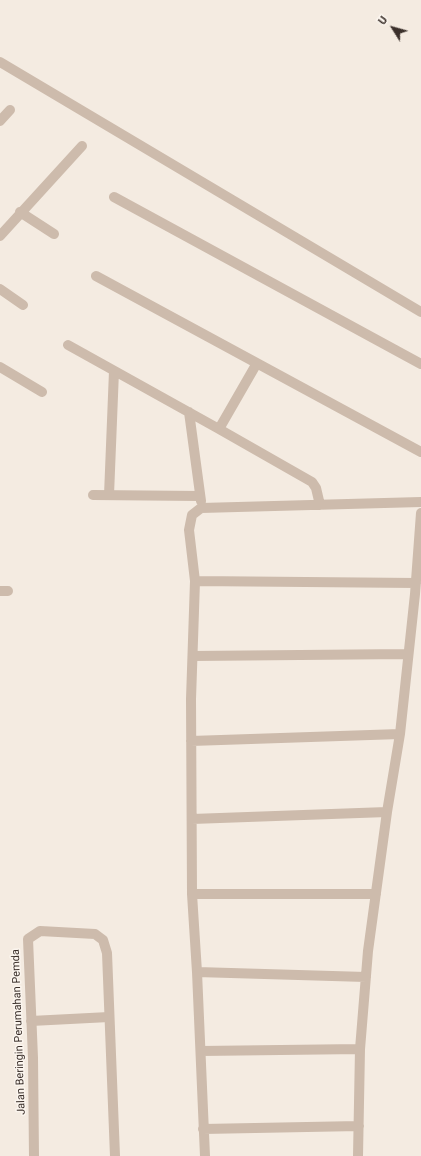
<!DOCTYPE html>
<style>
body{margin:0}
#map{position:relative;width:421px;height:1156px;overflow:hidden;background:#f4ebe1;font-family:Roboto,sans-serif}
canvas{display:block}
.north{position:absolute;left:373px;top:8px;width:40px;height:40px;-webkit-text-stroke:3px #fbf5ee;paint-order:stroke;rotate:307deg;font-size:11px;font-weight:700;line-height:16px;text-align:center;color:#3b302b}
.north::after{content:'';display:block;margin:auto;width:14px;height:18px;background:#3b302b;clip-path:polygon(50% 0,100% 100%,50% 72%,0 100%)}
</style>
<div id="map">
<canvas width="421" height="1156"></canvas>
<div class="north">U</div>
</div>
<script>
const c = document.querySelector('canvas').getContext('2d');
c.lineJoin = 'round';
const poly = rows => new Path2D(rows.map(r => 'M' + r).join(''));
function stroke(path, color, width, dash) { c.strokeStyle = color; c.lineWidth = width; c.lineCap = dash ? 'butt' : 'round'; c.setLineDash(dash || []); c.stroke(path); }
function label(font, color, halo, rows, align = 'center') {
  c.font = font + ' Roboto,sans-serif'; c.lineWidth = 3; c.setLineDash([]); c.textBaseline = 'middle'; c.strokeStyle = halo; c.fillStyle = color; for (const [text, x, y, turn = 0] of rows) {
    c.save(); c.translate(x, y); c.rotate((+turn || 0) * Math.PI / 180); c.textAlign = isNaN(turn) ? turn : align; if (halo) c.strokeText(text, 0, 0); c.fillText(text, 0, 0); c.restore();
  }
}
const minor = poly([
 [0,62,421,312],
 [0,121,10,110],
 [114,197,421,364],
 [20,212,54,234],
 [0,236,82,146],
 [96,276,421,452],
 [0,289,23,305],
 [68,345,219,429],
 [257,363,219,429,312,482,316,488,320,505],
 [0,367,42,392],
 [189,412,201,501],
 [93,495,200,496],
 [109,495,114,371],
 [195,581,416,583],
 [0,591,8,591],
 [193,656,407,654],
 [191,741,400,734],
 [192,819,387,812],
 [192,894,376,894],
 [197,972,366,977],
 [31,1021,109,1017],
 [201,1051,360,1049],
 [203,1129,359,1126],
 [34,1156,33,1058,28,939,40,931,95,934,103,940,107,953,115,1156],
 [205,1156,197,972,192,894,191,699,195,581,189,530,192,515,201,508,421,502],
 [358,1156,360,1049,368,951,387,812,400,734,415,594,421,513]
]);
const streetNames = [
 ["Jalan Beringin Perumahan Pemda",19,1032,-92]
];
stroke(minor, '#cdbbac', 10);
label('11px', '#3b302b', '#fbf5ee', streetNames);
</script>
